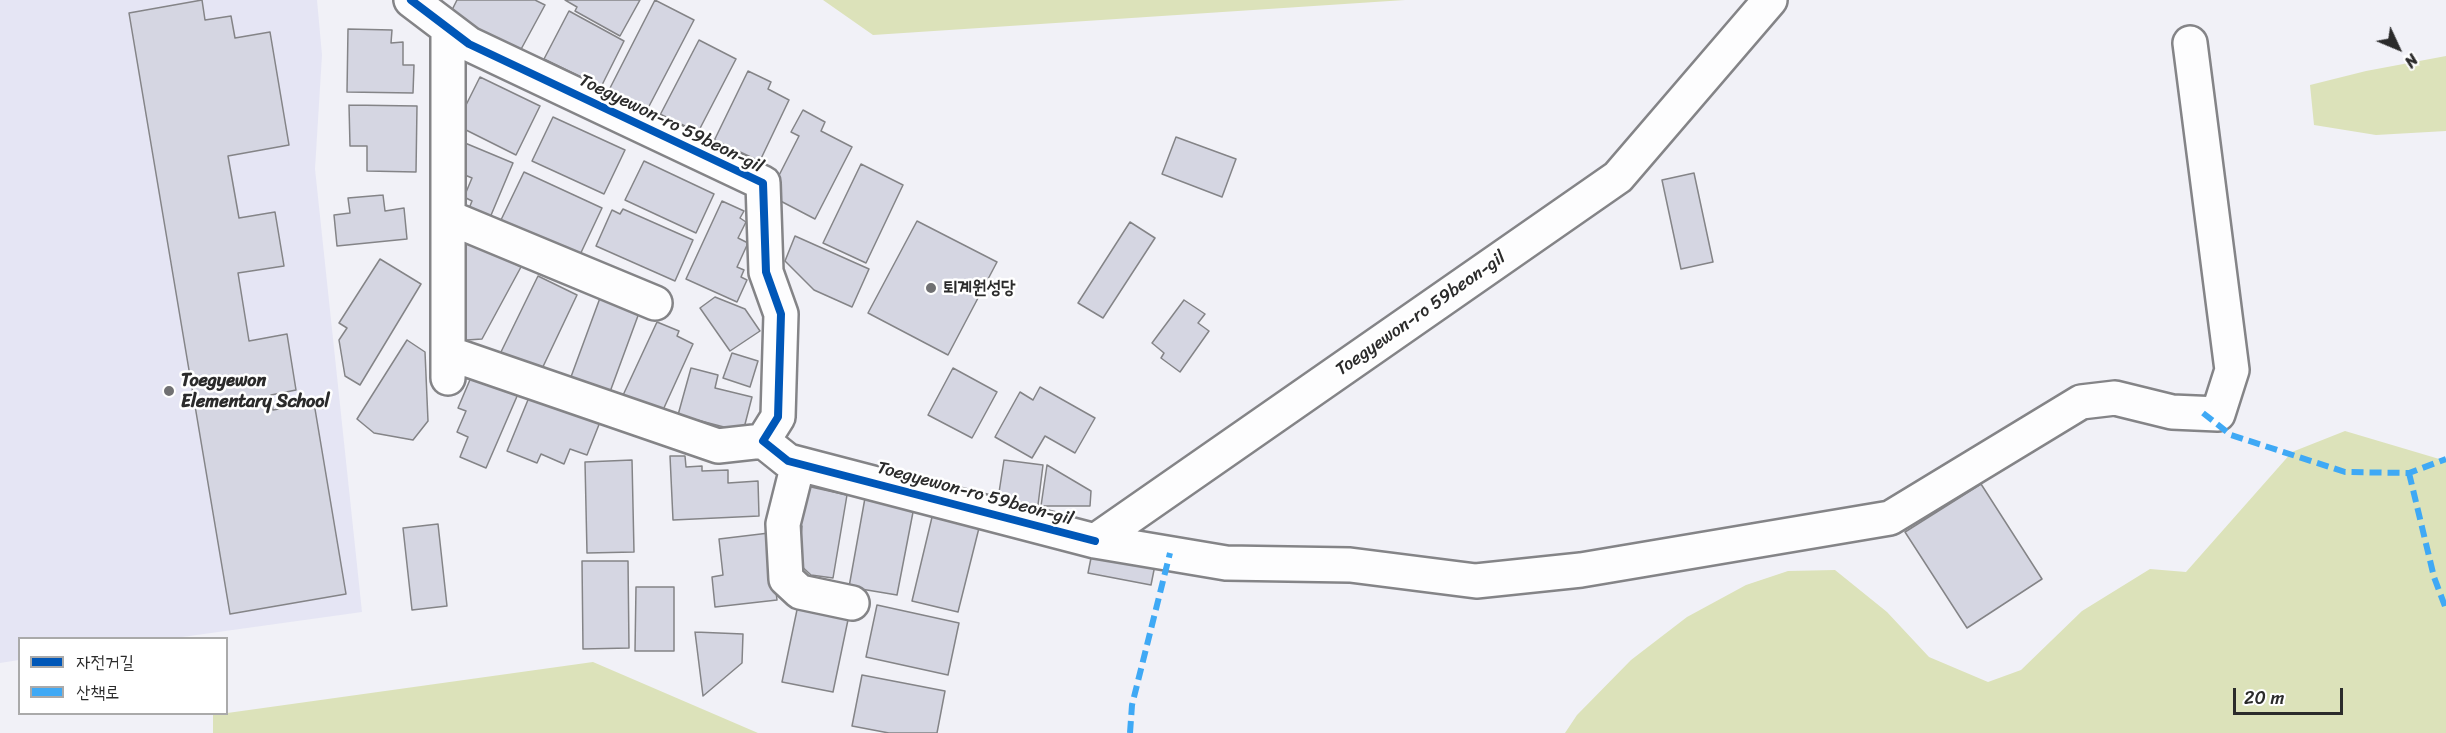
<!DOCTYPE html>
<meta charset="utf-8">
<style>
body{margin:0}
#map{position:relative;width:2446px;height:733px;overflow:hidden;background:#f1f1f7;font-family:Sriracha,"Poor Story",sans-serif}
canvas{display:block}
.legend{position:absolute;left:18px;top:637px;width:210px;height:78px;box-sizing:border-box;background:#fff;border:2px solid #aaa;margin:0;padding:8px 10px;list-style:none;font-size:18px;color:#2b2b2b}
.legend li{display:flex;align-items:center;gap:12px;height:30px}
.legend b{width:30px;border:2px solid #aaa}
.north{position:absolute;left:2368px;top:18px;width:60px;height:60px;-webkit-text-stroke:4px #fff;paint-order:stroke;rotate:134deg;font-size:16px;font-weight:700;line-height:24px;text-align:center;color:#2b2b2b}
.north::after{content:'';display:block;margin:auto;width:21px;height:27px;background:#2b2b2b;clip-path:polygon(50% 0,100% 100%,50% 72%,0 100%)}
.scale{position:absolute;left:2233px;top:688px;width:110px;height:27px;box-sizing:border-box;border:3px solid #2b2b2b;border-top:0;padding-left:8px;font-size:18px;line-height:21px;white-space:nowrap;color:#2b2b2b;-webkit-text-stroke:4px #fff;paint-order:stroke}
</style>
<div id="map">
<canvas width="2446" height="733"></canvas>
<ul class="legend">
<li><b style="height:8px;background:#0057b8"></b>자전거길</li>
<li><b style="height:8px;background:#3fa9f5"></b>산책로</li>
</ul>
<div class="north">N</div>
<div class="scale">20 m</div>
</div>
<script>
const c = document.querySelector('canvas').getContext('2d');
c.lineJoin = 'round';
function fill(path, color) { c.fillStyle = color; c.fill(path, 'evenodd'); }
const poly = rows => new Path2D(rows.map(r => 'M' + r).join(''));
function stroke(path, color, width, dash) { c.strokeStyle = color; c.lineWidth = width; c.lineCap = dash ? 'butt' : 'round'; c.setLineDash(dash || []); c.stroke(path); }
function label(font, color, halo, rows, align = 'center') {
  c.font = font + ' Sriracha,"Poor Story",sans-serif'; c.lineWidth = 5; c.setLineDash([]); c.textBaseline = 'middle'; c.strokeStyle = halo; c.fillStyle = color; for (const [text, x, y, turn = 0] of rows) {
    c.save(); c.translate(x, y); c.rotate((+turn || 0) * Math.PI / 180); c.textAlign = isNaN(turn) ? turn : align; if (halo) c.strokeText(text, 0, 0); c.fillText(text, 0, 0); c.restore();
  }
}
const built = poly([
 [0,0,317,0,322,55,315,169,362,612,175,638,20,638,19,660,0,663]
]);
const green = poly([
 [823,0,1405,0,873,35],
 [2446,56,2446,131,2376,135,2314,125,2310,85,2366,71],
 [2345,431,2446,461,2446,733,1565,733,1577,715,1631,660,1687,617,1746,585,1788,571,1835,570,1887,612,1929,657,1988,682,2021,670,2082,611,2150,569,2186,572,2292,452],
 [593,662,758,733,213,733,213,715]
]);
const building = poly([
 [202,0,205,20,231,16,235,38,270,32,289,145,228,156,239,218,275,212,284,266,238,273,249,341,287,334,296,390,271,395,273,410,314,403,346,594,230,614,129,13,202,0],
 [457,0,535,0,545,5,519,53,449,16,457,0],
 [565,0,640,0,620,36,575,11,577,7,565,0],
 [655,0,694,20,646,112,608,92,655,0],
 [569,11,624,41,601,87,544,59,569,11],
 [348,29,392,30,391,43,403,42,403,65,414,65,413,93,347,92,348,29],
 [699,40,736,59,695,138,658,119,699,40],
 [748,71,771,82,768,89,789,100,757,167,712,145,748,71],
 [480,77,540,106,516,155,456,125,480,77],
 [349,105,417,106,416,172,367,171,367,146,350,146,349,105],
 [803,110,825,122,821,131,852,147,815,219,769,195,799,136,791,132,803,110],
 [553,117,625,150,604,194,532,161,553,117],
 [1176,137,1236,159,1222,197,1162,174,1176,137],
 [465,143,513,163,489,220,468,211,472,201,464,197,472,178,453,170,465,143],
 [644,161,714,194,696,233,625,200,644,161],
 [861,164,903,185,866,263,823,243,861,164],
 [524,172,602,208,578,259,500,222,524,172],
 [1694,173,1713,262,1681,269,1662,180,1694,173],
 [383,195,385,211,404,208,407,239,337,246,334,215,350,213,348,198,383,195],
 [722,201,744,211,740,218,746,222,738,238,748,243,737,267,744,270,741,277,747,280,737,302,686,279,722,201],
 [623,209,693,240,675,281,596,246,612,210,620,214,623,209],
 [917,221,997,262,948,355,868,313,917,221],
 [1130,222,1155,238,1103,318,1078,303,1130,222],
 [795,236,869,269,852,307,814,290,785,261,795,236],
 [466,238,521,267,482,339,452,341,451,255,466,238],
 [380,259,421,284,360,385,345,376,339,340,347,328,339,323,380,259],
 [538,276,577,295,540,373,500,354,538,276],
 [715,297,745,309,760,331,730,351,700,308,715,297],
 [600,298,639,313,607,400,568,385,600,298],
 [1184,300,1205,314,1198,323,1209,331,1180,372,1161,358,1164,353,1152,343,1184,300],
 [657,322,679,331,677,336,693,344,663,410,650,404,644,417,618,406,657,322],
 [407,340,425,352,428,421,413,440,374,433,357,419,407,340],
 [732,353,758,361,750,387,723,378,732,353],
 [691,368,718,375,715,388,752,397,743,432,678,415,691,368],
 [953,368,997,392,972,438,928,415,953,368],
 [472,375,518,394,486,468,460,457,468,437,457,432,466,411,458,408,472,375],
 [1040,387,1095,418,1075,453,1045,436,1032,458,995,437,1020,392,1033,400,1040,387],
 [530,395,600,422,587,455,570,449,564,464,541,454,537,463,507,451,530,395],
 [670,456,685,456,686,467,702,466,702,471,728,470,728,483,758,481,759,516,673,520,670,456],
 [632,460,634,552,587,553,585,462,632,460],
 [1004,460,1043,465,1038,505,998,499,1004,460],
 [1047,465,1091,491,1090,506,1041,506,1047,465],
 [1981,484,2042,579,1967,628,1905,532,1981,484],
 [802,485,847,495,833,578,811,575,798,563,802,526,796,525,802,485],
 [865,498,914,507,897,595,849,587,865,498],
 [933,513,980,524,958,612,912,601,933,513],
 [438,524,447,606,412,610,403,528,438,524],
 [769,533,777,600,715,607,712,577,723,575,719,539,769,533],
 [1092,553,1155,565,1151,585,1088,573,1092,553],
 [582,561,628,561,629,648,583,649,582,561],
 [636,587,674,587,674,651,635,651,636,587],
 [798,605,849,615,833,692,782,682,798,605],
 [877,605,959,623,948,675,866,657,877,605],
 [695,632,743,634,742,663,703,696,695,632],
 [862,675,945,691,937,733,889,733,852,726,862,675]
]);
const minor = poly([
 [411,0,469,44,763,183,766,272,781,314,778,417,763,441,788,461,1095,541,1226,563,1350,565,1476,581,1581,570,1890,518,2081,402,2115,398,2172,412,2218,414,2232,370,2190,43],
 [448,29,448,378],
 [448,217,655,303],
 [448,353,718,446,763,441],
 [798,464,783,524,786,579,800,592,852,603],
 [1095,541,1618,177,1770,0]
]);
const quiet = poly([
 [2203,413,2231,435,2345,472,2409,473,2446,459],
 [2409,473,2434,577,2446,609],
 [1130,733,1132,705,1170,553]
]);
const cycleway = poly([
 [411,0,469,44,763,183,766,272,781,314,778,417,763,441,788,461,1095,541]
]);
const markers = [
 [931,288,6,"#707072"],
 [169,391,6,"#707072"]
];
const streetNames = [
 ["Toegyewon-ro 59beon-gil",671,124,26],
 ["Toegyewon-ro 59beon-gil",1421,314,-35],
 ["Toegyewon-ro 59beon-gil",975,494,15]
];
const poiNames = [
 ["퇴계원성당",943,288],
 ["Toegyewon",181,381],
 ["Elementary School",181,402]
];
fill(built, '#e5e5f4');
fill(green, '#dce2ba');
fill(building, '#d5d6e2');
stroke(building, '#848487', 1.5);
stroke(minor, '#848487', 38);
stroke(minor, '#fdfdfe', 33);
stroke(quiet, '#3fa9f5', 6, [12, 6]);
stroke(cycleway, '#0057b8', 8);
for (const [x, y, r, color] of markers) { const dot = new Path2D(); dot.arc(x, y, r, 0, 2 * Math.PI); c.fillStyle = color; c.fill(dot); stroke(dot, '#fff', 2); }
label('18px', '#2b2b2b', '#fff', streetNames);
label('bold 18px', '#2b2b2b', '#fff', poiNames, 'left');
</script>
